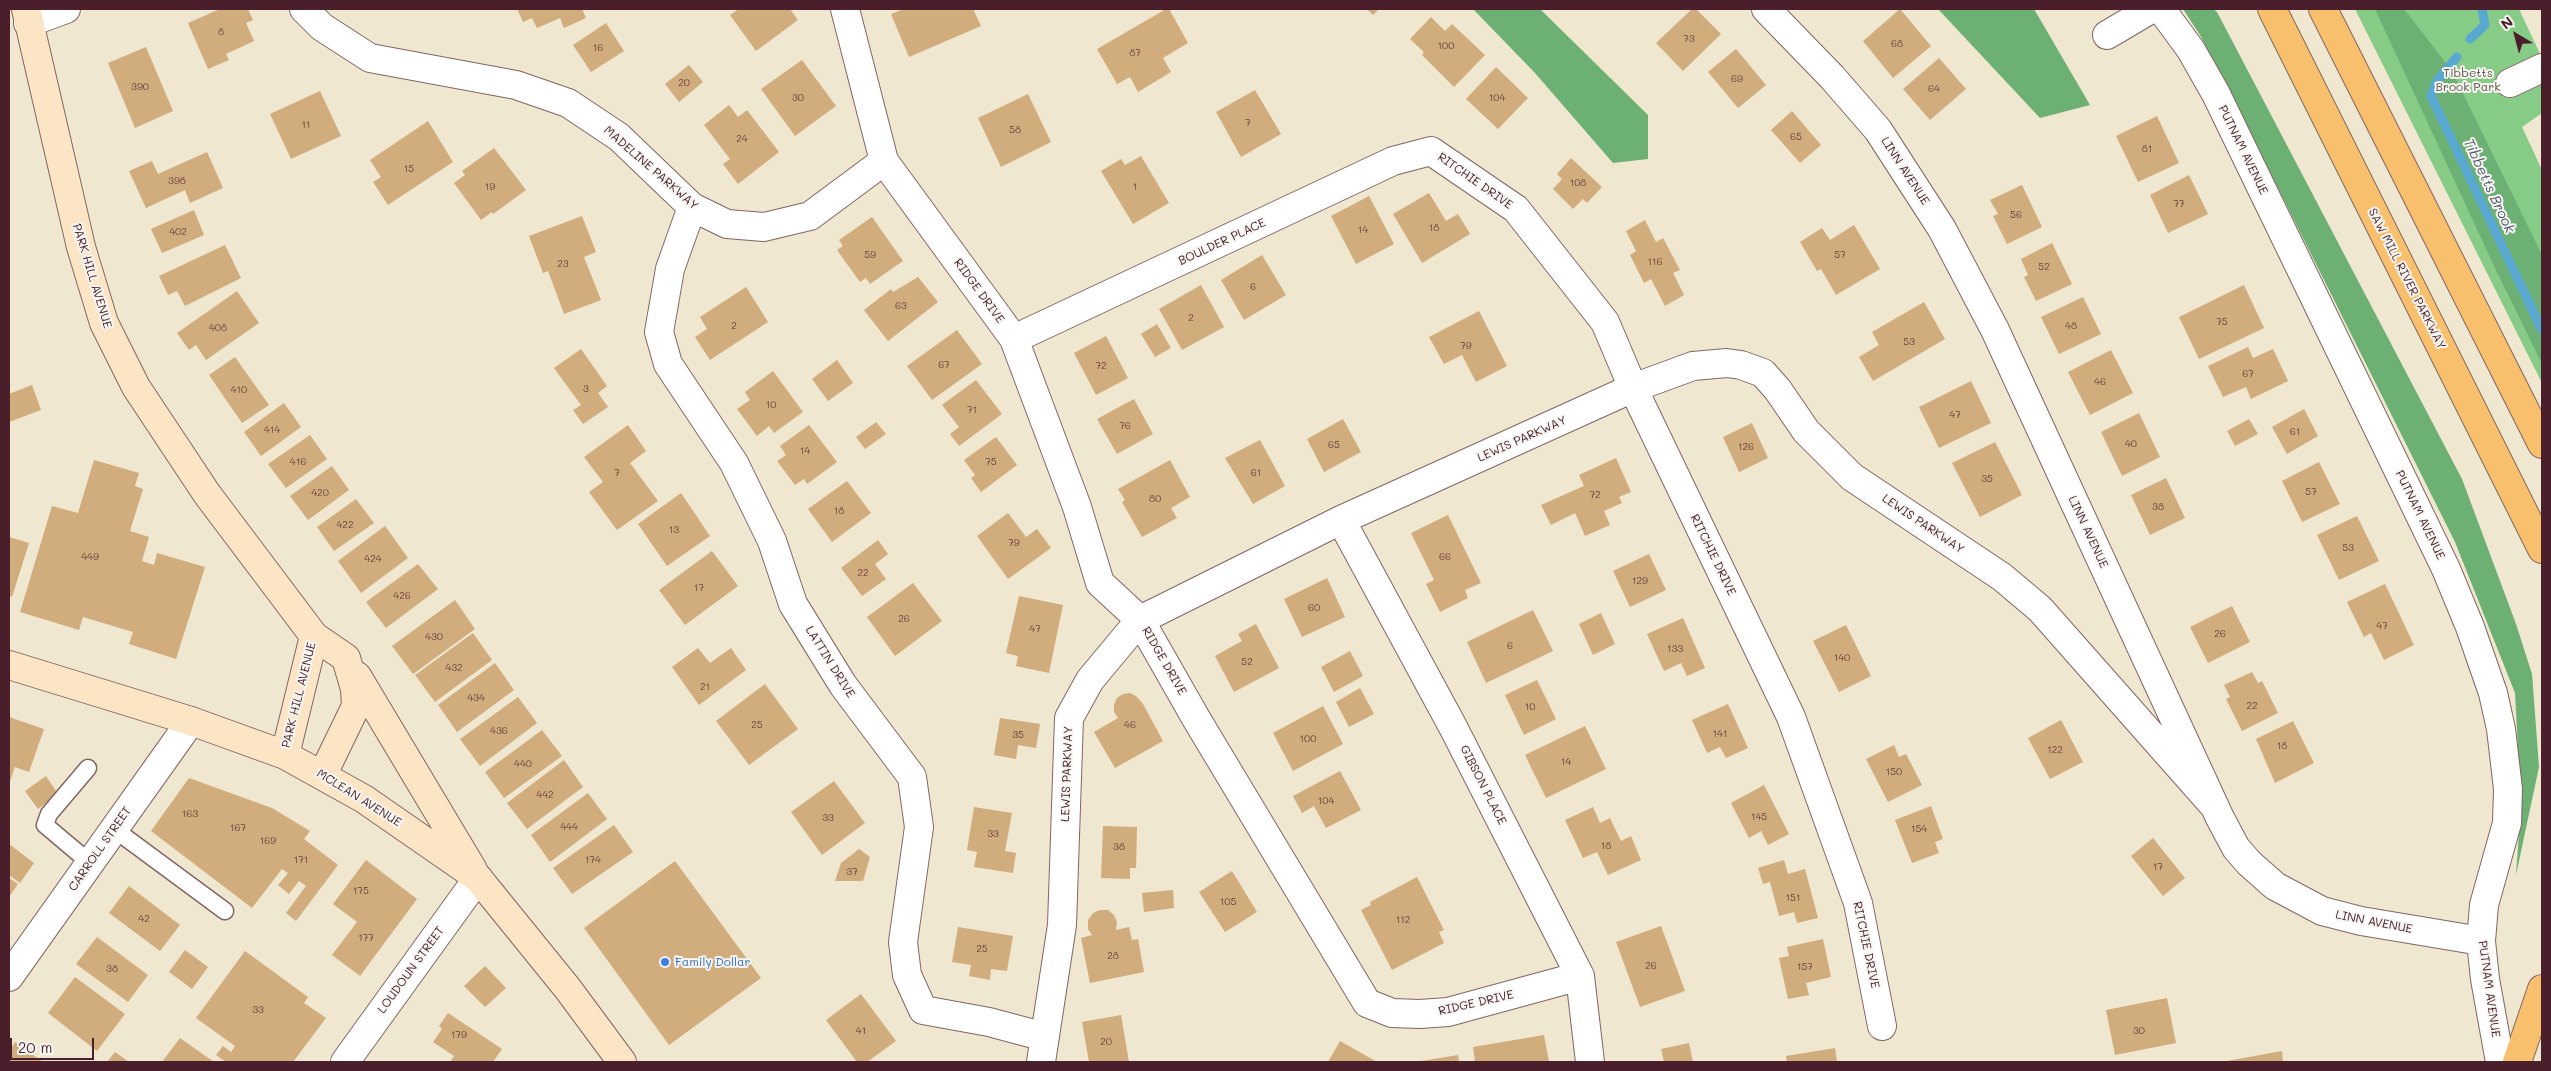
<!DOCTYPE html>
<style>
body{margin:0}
#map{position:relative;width:2551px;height:1071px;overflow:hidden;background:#efe7cf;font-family:Mali,sans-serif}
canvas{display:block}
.frame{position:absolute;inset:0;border:10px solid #4a1f2b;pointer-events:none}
.north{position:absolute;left:2491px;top:10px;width:50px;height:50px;-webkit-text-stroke:4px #f6f6f2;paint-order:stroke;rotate:323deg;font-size:14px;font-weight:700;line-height:20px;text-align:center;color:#4a1f2b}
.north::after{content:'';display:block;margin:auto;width:18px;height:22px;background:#4a1f2b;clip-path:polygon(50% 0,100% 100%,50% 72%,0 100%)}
.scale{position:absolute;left:10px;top:1038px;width:84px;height:22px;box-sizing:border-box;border:2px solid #4a1f2b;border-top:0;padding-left:6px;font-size:15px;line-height:18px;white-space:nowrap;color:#4a1f2b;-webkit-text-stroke:4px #f6f6f2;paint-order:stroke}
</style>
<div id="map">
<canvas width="2551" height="1071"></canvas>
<div class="frame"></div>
<div class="north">N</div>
<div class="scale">20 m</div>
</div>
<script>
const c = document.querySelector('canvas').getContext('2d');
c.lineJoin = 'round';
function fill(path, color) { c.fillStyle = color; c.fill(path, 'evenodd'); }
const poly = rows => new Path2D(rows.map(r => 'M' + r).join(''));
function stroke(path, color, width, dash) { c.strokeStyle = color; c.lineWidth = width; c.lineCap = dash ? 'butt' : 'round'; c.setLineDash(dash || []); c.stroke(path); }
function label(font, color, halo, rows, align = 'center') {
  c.font = font + ' Mali,sans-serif'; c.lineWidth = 4; c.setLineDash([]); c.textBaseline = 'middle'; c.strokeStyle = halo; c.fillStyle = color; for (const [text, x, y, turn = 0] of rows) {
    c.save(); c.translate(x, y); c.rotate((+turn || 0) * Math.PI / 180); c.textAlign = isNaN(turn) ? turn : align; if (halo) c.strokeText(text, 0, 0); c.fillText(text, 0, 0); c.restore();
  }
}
const green = poly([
 [2355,9,2519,9,2542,58,2542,113,2522,127,2542,170,2542,383]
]);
const forest = poly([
 [1473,9,1540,9,1648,115,1648,159,1613,163,1535,73],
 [1938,9,2034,9,2090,105,2040,118],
 [2183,9,2213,9,2217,12,2462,479,2516,624,2532,674,2539,767,2516,875,2521,806,2515,693,2455,542,2249,130,2200,35],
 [2375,9,2404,9,2452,71,2542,255,2542,364,2494,266]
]);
const stream = poly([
 [2470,39,2485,25,2482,9],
 [2457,57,2437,81,2431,96,2542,330]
]);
const building = poly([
 [220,9,248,9,253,20,246,23,254,41,226,54,229,60,208,69,188,23],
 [517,9,582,9,586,18,564,28,560,18,537,28,532,18,523,22],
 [739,9,790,9,798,20,756,51,730,15],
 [904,9,973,9,981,26,909,57,891,14],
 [1166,9,1169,9,1188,43,1163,58,1171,72,1138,92,1130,77,1117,84,1097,49],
 [1367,9,1379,9,1373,15],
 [1692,9,1696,9,1721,34,1683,71,1656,43],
 [1900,9,1931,46,1893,78,1863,41],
 [1431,17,1445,31,1452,24,1485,55,1454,87,1422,55,1424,52,1410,39],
 [606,23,624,51,591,72,573,45],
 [146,47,173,111,135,128,108,63],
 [1736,49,1766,85,1738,108,1708,72],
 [1939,58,1966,89,1930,120,1903,89],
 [802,60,836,106,795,136,761,89],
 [689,65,703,82,679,102,665,84],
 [1496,67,1528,98,1498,129,1466,99],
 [1255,90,1281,134,1241,157,1216,112],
 [320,91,341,136,291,159,270,114],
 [1028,94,1051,142,1001,167,978,118],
 [729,105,738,117,747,110,779,152,738,184,723,164,730,159,704,125],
 [1792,111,1821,145,1800,163,1771,130],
 [2157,116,2179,163,2138,182,2116,136],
 [428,121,453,162,388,205,373,182,381,177,370,160],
 [494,148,526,190,493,214,492,212,481,220,454,183,465,175,462,171],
 [207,152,223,188,190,203,185,190,146,208,129,171,152,161,158,174],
 [1141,156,1169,203,1133,224,1101,171,1121,159,1125,165],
 [1571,158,1602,187,1587,203,1583,199,1573,209,1553,189,1562,179,1557,174],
 [2189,175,2208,214,2168,233,2150,195],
 [2022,185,2042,227,2007,244,1993,216,1998,214,1990,200],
 [1429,193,1446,221,1458,214,1470,234,1422,263,1393,214],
 [1369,196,1394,244,1356,264,1331,216],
 [194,210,204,235,162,253,151,229],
 [582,216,596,252,584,257,601,300,564,314,548,271,543,273,529,236],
 [872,217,903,261,870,284,866,278,860,282,837,250,843,246,839,240],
 [1645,220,1656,242,1663,238,1680,270,1673,273,1684,295,1665,306,1651,279,1644,283,1630,255,1636,251,1626,231],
 [1854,225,1880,269,1836,295,1821,269,1817,271,1800,242,1822,228,1830,240],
 [2052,243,2072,284,2036,301,2024,277,2028,275,2021,259],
 [225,245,241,278,185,306,177,291,168,295,159,276],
 [1262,255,1286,295,1244,320,1221,280],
 [918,277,938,302,888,341,864,310,891,289,893,292],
 [1201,285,1224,327,1182,350,1159,309],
 [2244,285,2264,328,2199,359,2179,317],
 [746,287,768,322,710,360,695,337,707,329,700,317],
 [237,291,259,323,206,360,196,345,189,350,177,333],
 [2083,297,2101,334,2059,354,2041,317],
 [1924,302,1945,339,1873,381,1859,357,1879,345,1872,332],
 [1479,311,1507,366,1476,382,1462,355,1444,364,1429,337],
 [1157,324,1171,348,1155,357,1141,334],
 [957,330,982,364,932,400,907,366],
 [1106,336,1128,378,1096,395,1074,353],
 [2248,347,2253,358,2273,349,2288,381,2251,399,2246,387,2223,397,2208,366],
 [581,349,607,386,598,393,608,407,583,424,573,410,581,405,554,368],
 [2111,350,2133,393,2090,415,2068,372],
 [235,357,269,405,242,423,209,375],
 [837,360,853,383,828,401,812,379],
 [773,371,803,412,774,433,769,426,757,436,737,409,750,400,745,392],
 [976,380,1002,414,959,446,950,434,959,427,942,405],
 [1971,381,1991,423,1939,448,1919,407],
 [32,385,41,410,9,422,9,394],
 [1134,399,1153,434,1117,454,1097,419],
 [284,403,301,427,261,456,244,432],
 [2304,409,2318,436,2287,454,2272,427],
 [2139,413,2160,457,2122,476,2101,432],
 [1343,419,1361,452,1324,472,1307,439],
 [2249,419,2258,434,2235,446,2227,431],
 [876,422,886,434,865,449,856,437],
 [1752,423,1768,458,1739,472,1723,437],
 [628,425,646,451,630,463,658,501,617,530,589,492,603,482,584,457],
 [809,425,837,462,807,484,804,479,795,485,777,461,786,455,780,446],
 [310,435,327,459,286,488,268,464],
 [996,437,1017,465,981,492,971,478,975,475,964,460],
 [1260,440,1285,486,1253,504,1225,458],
 [1995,442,2022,495,1980,517,1952,463],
 [1616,458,1631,492,1619,497,1622,503,1604,511,1610,525,1585,536,1575,513,1551,525,1541,505,1584,486,1579,475],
 [94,460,139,473,135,486,143,489,130,531,149,537,142,561,154,565,157,553,205,567,176,659,129,644,133,632,83,617,79,630,20,612,52,506,78,513],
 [1170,460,1190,497,1171,508,1177,518,1142,537,1122,502,1125,500,1118,489],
 [2319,462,2340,504,2302,522,2282,481],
 [332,466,349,490,308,520,290,496],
 [2166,478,2185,518,2150,535,2131,495],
 [847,481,871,513,832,542,808,509],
 [681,493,710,536,667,566,638,524],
 [356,499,374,523,334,551,317,527],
 [1008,513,1026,537,1037,529,1051,548,1008,579,977,536],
 [1448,515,1481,583,1465,590,1468,598,1440,612,1426,584,1434,580,1411,533],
 [2357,516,2379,561,2339,580,2317,535],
 [385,526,408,558,361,593,338,561],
 [9,537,29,543,12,597,9,595],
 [878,540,888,554,875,564,886,579,862,596,841,568],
 [712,551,738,586,685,625,659,590],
 [1649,554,1666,590,1630,607,1613,571],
 [418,564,438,589,386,628,366,602],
 [1327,578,1345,617,1302,637,1284,599],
 [913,583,942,621,895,656,867,617],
 [2385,584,2414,645,2384,660,2371,633,2364,637,2347,602],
 [1019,596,1063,605,1049,673,1016,666,1018,656,1006,653],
 [455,600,475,629,413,674,392,646],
 [2232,606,2250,642,2208,663,2190,627],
 [1533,610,1553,651,1486,683,1467,642],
 [1601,613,1615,644,1593,655,1579,624],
 [1683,618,1705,668,1687,676,1681,663,1664,671,1647,634],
 [1256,624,1279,668,1234,692,1215,656,1242,641,1238,634],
 [1846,625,1871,676,1839,692,1813,641],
 [473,633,492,660,435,702,415,675],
 [698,648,710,663,731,648,746,670,699,705,672,667],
 [1350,651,1363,676,1334,692,1321,667],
 [495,663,514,690,457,732,438,705],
 [2252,672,2258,683,2262,681,2278,713,2242,731,2226,699,2230,697,2224,685],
 [1537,680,1556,719,1524,735,1505,695],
 [765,684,798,729,749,765,716,721],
 [1360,688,1374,714,1349,727,1336,702],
 [1130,693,1136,696,1143,704,1163,741,1115,768,1094,732,1118,718,1114,712,1114,705,1117,698,1123,694],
 [518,697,537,723,480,766,460,739],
 [1728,704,1748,748,1726,758,1720,747,1707,753,1692,720],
 [1323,706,1343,744,1293,771,1273,733],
 [9,717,44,729,29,772,15,767,9,784],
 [1000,718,1040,724,1036,748,1018,745,1016,759,994,755],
 [2061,720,2083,762,2050,779,2028,738],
 [2293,721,2314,763,2275,783,2256,739],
 [1585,726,1606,769,1546,798,1525,755],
 [542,730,562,756,504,798,485,772],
 [1894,745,1899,757,1906,754,1922,785,1888,802,1866,759],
 [564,760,583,787,527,829,507,803],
 [1340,771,1361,810,1326,828,1314,806,1302,813,1293,796],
 [46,776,58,794,38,809,25,791],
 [189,778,272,808,310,831,304,839,338,865,296,921,286,913,306,886,299,881,289,894,278,885,288,873,282,869,252,908,151,831],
 [834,781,865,823,822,855,791,812],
 [1764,785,1789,834,1768,845,1761,831,1749,838,1731,803],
 [588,793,607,819,550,862,531,835],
 [1931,806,1943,839,1935,842,1939,853,1912,863,1895,820],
 [974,807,1012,813,1005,851,1016,853,1013,873,974,867,977,852,967,850],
 [1593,807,1600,823,1610,818,1621,841,1631,836,1641,860,1608,875,1597,852,1583,858,1565,820],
 [614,825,633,852,572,894,553,868],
 [1103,826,1137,827,1136,868,1130,868,1130,879,1101,878],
 [2153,838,2185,878,2163,896,2131,856],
 [9,844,34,863,20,883,9,875],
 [859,849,870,857,863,881,835,881,841,863],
 [366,860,417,899,360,976,332,955,357,922,333,904],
 [1784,860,1788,874,1805,869,1818,918,1797,923,1794,912,1779,916,1770,882,1763,884,1758,868],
 [675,861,761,978,669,1045,584,928],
 [1232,871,1257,912,1225,932,1199,892],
 [1417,877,1444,930,1439,932,1444,943,1392,970,1361,910,1371,905,1370,902],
 [9,878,18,884,9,897],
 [129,886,180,925,160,951,109,913],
 [1173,890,1174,908,1144,912,1142,893],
 [1100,910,1108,910,1114,915,1117,922,1116,930,1129,927,1132,940,1138,939,1144,972,1090,983,1081,938,1092,935,1088,929,1088,920,1093,913],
 [1661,926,1685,991,1640,1007,1616,942],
 [958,927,1013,936,1007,971,991,969,990,980,969,976,971,965,952,962],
 [97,937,148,975,128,1002,76,964],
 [1823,939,1831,977,1806,983,1809,995,1788,999,1779,958,1789,956,1787,947],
 [185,950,208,967,192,989,169,972],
 [245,951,308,997,304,1003,326,1018,293,1062,226,1062,216,1055,223,1046,231,1052,235,1046,196,1018],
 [485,966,506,988,485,1007,464,986],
 [75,977,125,1014,97,1051,48,1013],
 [861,994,896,1041,867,1062,857,1062,826,1020],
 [2167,998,2176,1043,2115,1055,2106,1010],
 [448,1013,502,1049,493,1062,450,1062,454,1056,433,1042,442,1029,439,1026],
 [1121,1015,1129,1062,1089,1062,1082,1022],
 [1544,1035,1549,1062,1475,1062,1473,1047],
 [180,1038,214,1062,162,1062],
 [1340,1041,1377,1062,1328,1062],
 [15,1042,43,1062,9,1062,9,1051],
 [1689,1043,1693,1062,1664,1062,1661,1049],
 [1835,1048,1837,1062,1787,1062,1786,1056],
 [2282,1051,2283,1062,2227,1062,2227,1061],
 [115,1052,129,1062,107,1062],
 [1458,1055,1459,1062,1421,1062,1421,1061]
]);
const lane = poly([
 [88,768,49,814,45,825,90,863],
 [114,829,225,911]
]);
const street = poly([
 [304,9,322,27,370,58,516,85,568,103,619,137,692,207,727,224,764,227,810,216,884,161],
 [845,9,884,161,1014,339,1077,507,1100,583,1140,620,1197,720,1367,1003,1392,1013,1420,1014,1448,1012,1580,976],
 [1766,9,1832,77,1878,130,1942,229,1995,330,2220,818,2236,848,2249,863,2275,886,2322,911,2361,921,2481,941],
 [2161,9,2191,50,2216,94,2446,569,2470,627,2493,693,2501,729,2508,789,2507,823,2484,905,2481,941,2485,979,2500,1062],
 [28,23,66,9],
 [2107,35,2151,9],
 [2510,83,2542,68],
 [692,207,670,269,659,332,668,364,734,463,772,541,793,604,843,685,912,777,919,827,903,942,907,975,923,1010,989,1022,1045,1037],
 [1014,339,1393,161,1431,151,1516,209,1605,322,1633,388,1791,717,1858,903,1882,1026],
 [1341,520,1453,727,1580,976,1590,1062],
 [9,977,191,721],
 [345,1062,478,878],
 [1041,1062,1062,925,1069,718,1090,680,1140,620,1341,520,1633,388,1693,366,1727,363,1741,365,1763,373,1778,390,1806,431,1852,477,2002,577,2040,609,2215,807]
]);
const secondary = poly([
 [26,9,81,247,104,323,136,387,207,494,314,636,346,658,355,689,356,706,323,774],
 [9,665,191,721,285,755,364,799,478,878,568,989,622,1062],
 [357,676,473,870],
 [285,755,314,636]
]);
const highway = poly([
 [2272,9,2542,549],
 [2323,9,2542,444],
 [2517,1062,2542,989]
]);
const markers = [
 [665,962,5,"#3f7fe0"]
];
const numberNames = [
 ["8",221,32],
 ["73",1689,39],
 ["68",1897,44],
 ["100",1446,46],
 ["16",598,48],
 ["87",1135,53],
 ["69",1737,79],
 ["20",684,83],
 ["390",140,87],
 ["64",1934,89],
 ["30",798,98],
 ["104",1497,98],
 ["7",1248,123],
 ["11",306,125],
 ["58",1015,130],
 ["65",1796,137],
 ["24",742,139],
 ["81",2147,149],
 ["15",409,169],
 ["398",177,181],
 ["108",1578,183],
 ["19",490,187],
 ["1",1135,187],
 ["77",2179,204],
 ["56",2016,215],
 ["18",1434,228],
 ["14",1363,230],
 ["402",178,232],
 ["59",870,255],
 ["57",1840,255],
 ["116",1655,262],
 ["23",563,264],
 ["52",2044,267],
 ["6",1253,287],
 ["63",901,306],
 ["2",1191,318],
 ["75",2222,322],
 ["2",734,326],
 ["48",2071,326],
 ["408",218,328],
 ["53",1909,342],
 ["79",1466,346],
 ["67",944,365],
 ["72",1101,366],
 ["67",2248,374],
 ["46",2100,382],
 ["3",586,389],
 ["410",239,390],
 ["10",771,405],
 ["71",972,410],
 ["47",1955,415],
 ["76",1125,426],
 ["414",272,430],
 ["61",2295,432],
 ["40",2131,444],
 ["65",1334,445],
 ["126",1746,447],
 ["14",805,451],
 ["416",298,462],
 ["75",991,462],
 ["7",617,473],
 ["61",1256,473],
 ["35",1987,479],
 ["57",2311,492],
 ["420",320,493],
 ["72",1595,495],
 ["80",1155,499],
 ["38",2158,507],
 ["18",839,511],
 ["422",345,525],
 ["13",674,530],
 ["79",1014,543],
 ["53",2348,548],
 ["449",90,557],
 ["66",1445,557],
 ["424",373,559],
 ["22",863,573],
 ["129",1640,581],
 ["17",699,588],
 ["426",402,596],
 ["60",1314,608],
 ["26",904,619],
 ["47",2382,626],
 ["47",1035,629],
 ["26",2220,634],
 ["430",434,637],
 ["6",1510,646],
 ["133",1675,649],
 ["140",1842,658],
 ["52",1247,662],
 ["432",454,668],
 ["21",705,687],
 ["434",476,698],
 ["22",2252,706],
 ["10",1530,707],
 ["25",757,725],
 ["46",1130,725],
 ["436",499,731],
 ["141",1720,734],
 ["35",1018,735],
 ["100",1308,739],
 ["18",2282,746],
 ["122",2055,750],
 ["14",1566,762],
 ["440",523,764],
 ["150",1894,772],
 ["442",545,795],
 ["104",1326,801],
 ["163",190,814],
 ["145",1759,817],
 ["33",828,818],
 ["444",569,827],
 ["167",238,828],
 ["154",1919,829],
 ["33",993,834],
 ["169",268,841],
 ["18",1606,846],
 ["38",1119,847],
 ["171",301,860],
 ["174",593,860],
 ["17",2158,867],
 ["37",852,872],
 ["175",361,891],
 ["151",1793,898],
 ["105",1228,902],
 ["42",144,919],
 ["112",1403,920],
 ["177",366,938],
 ["25",982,949],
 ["28",1113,956],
 ["26",1651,966],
 ["157",1805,967],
 ["38",112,969],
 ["33",258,1010],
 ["41",861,1031],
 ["30",2139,1031],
 ["179",459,1035],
 ["20",1106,1042]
];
const parkNames = [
 ["Tibbetts",2468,73],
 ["Brook Park",2468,87]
];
const streetNames = [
 ["PUTNAM AVENUE",2243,150,64],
 ["MADELINE PARKWAY",651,168,41],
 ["LINN AVENUE",1905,171,57],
 ["RITCHIE DRIVE",1475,181,35],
 ["BOULDER PLACE",1222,242,-25],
 ["PARK HILL AVENUE",92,276,73],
 ["SAW MILL RIVER PARKWAY",2407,279,63],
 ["RIDGE DRIVE",979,291,54],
 ["LEWIS PARKWAY",1522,439,-24],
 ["PUTNAM AVENUE",2420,515,64],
 ["LEWIS PARKWAY",1923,524,34],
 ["LINN AVENUE",2088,532,65],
 ["RITCHIE DRIVE",1713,555,64],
 ["RIDGE DRIVE",1164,661,60],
 ["LATTIN DRIVE",830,662,58],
 ["PARK HILL AVENUE",299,695,-76],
 ["LEWIS PARKWAY",1067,774,-88],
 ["GIBSON PLACE",1483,785,63],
 ["MCLEAN AVENUE",359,798,32],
 ["CARROLL STREET",100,849,-55],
 ["LINN AVENUE",2374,922,11],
 ["RITCHIE DRIVE",1866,945,78],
 ["LOUDOUN STREET",411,970,-54],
 ["PUTNAM AVENUE",2489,989,82],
 ["RIDGE DRIVE",1476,1003,-13]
];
const shopNames = [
 ["Family Dollar",675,962]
];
const waterNames = [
 ["Tibbetts Brook",2489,186,65]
];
fill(green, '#86cc87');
fill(forest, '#6cb074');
stroke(stream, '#58a8d2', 9);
fill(building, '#d1ac7d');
stroke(lane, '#846564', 19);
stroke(street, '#846564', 30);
stroke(secondary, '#846564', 30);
stroke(highway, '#846564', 30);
stroke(lane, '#fff', 16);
stroke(street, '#fff', 28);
stroke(secondary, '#fce5c4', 28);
stroke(highway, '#f8bf6c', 28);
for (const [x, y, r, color] of markers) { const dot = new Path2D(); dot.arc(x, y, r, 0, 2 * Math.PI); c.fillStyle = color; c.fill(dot); stroke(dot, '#f6f6f2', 2); }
label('10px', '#6c4240', null, numberNames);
label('12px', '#5c5347', '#f6f6f2', parkNames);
label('12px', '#4a1f2b', '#f6f6f2', streetNames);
label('12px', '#366cbe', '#f6f6f2', shopNames, 'left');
label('italic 14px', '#50566e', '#f6f6f2', waterNames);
</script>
